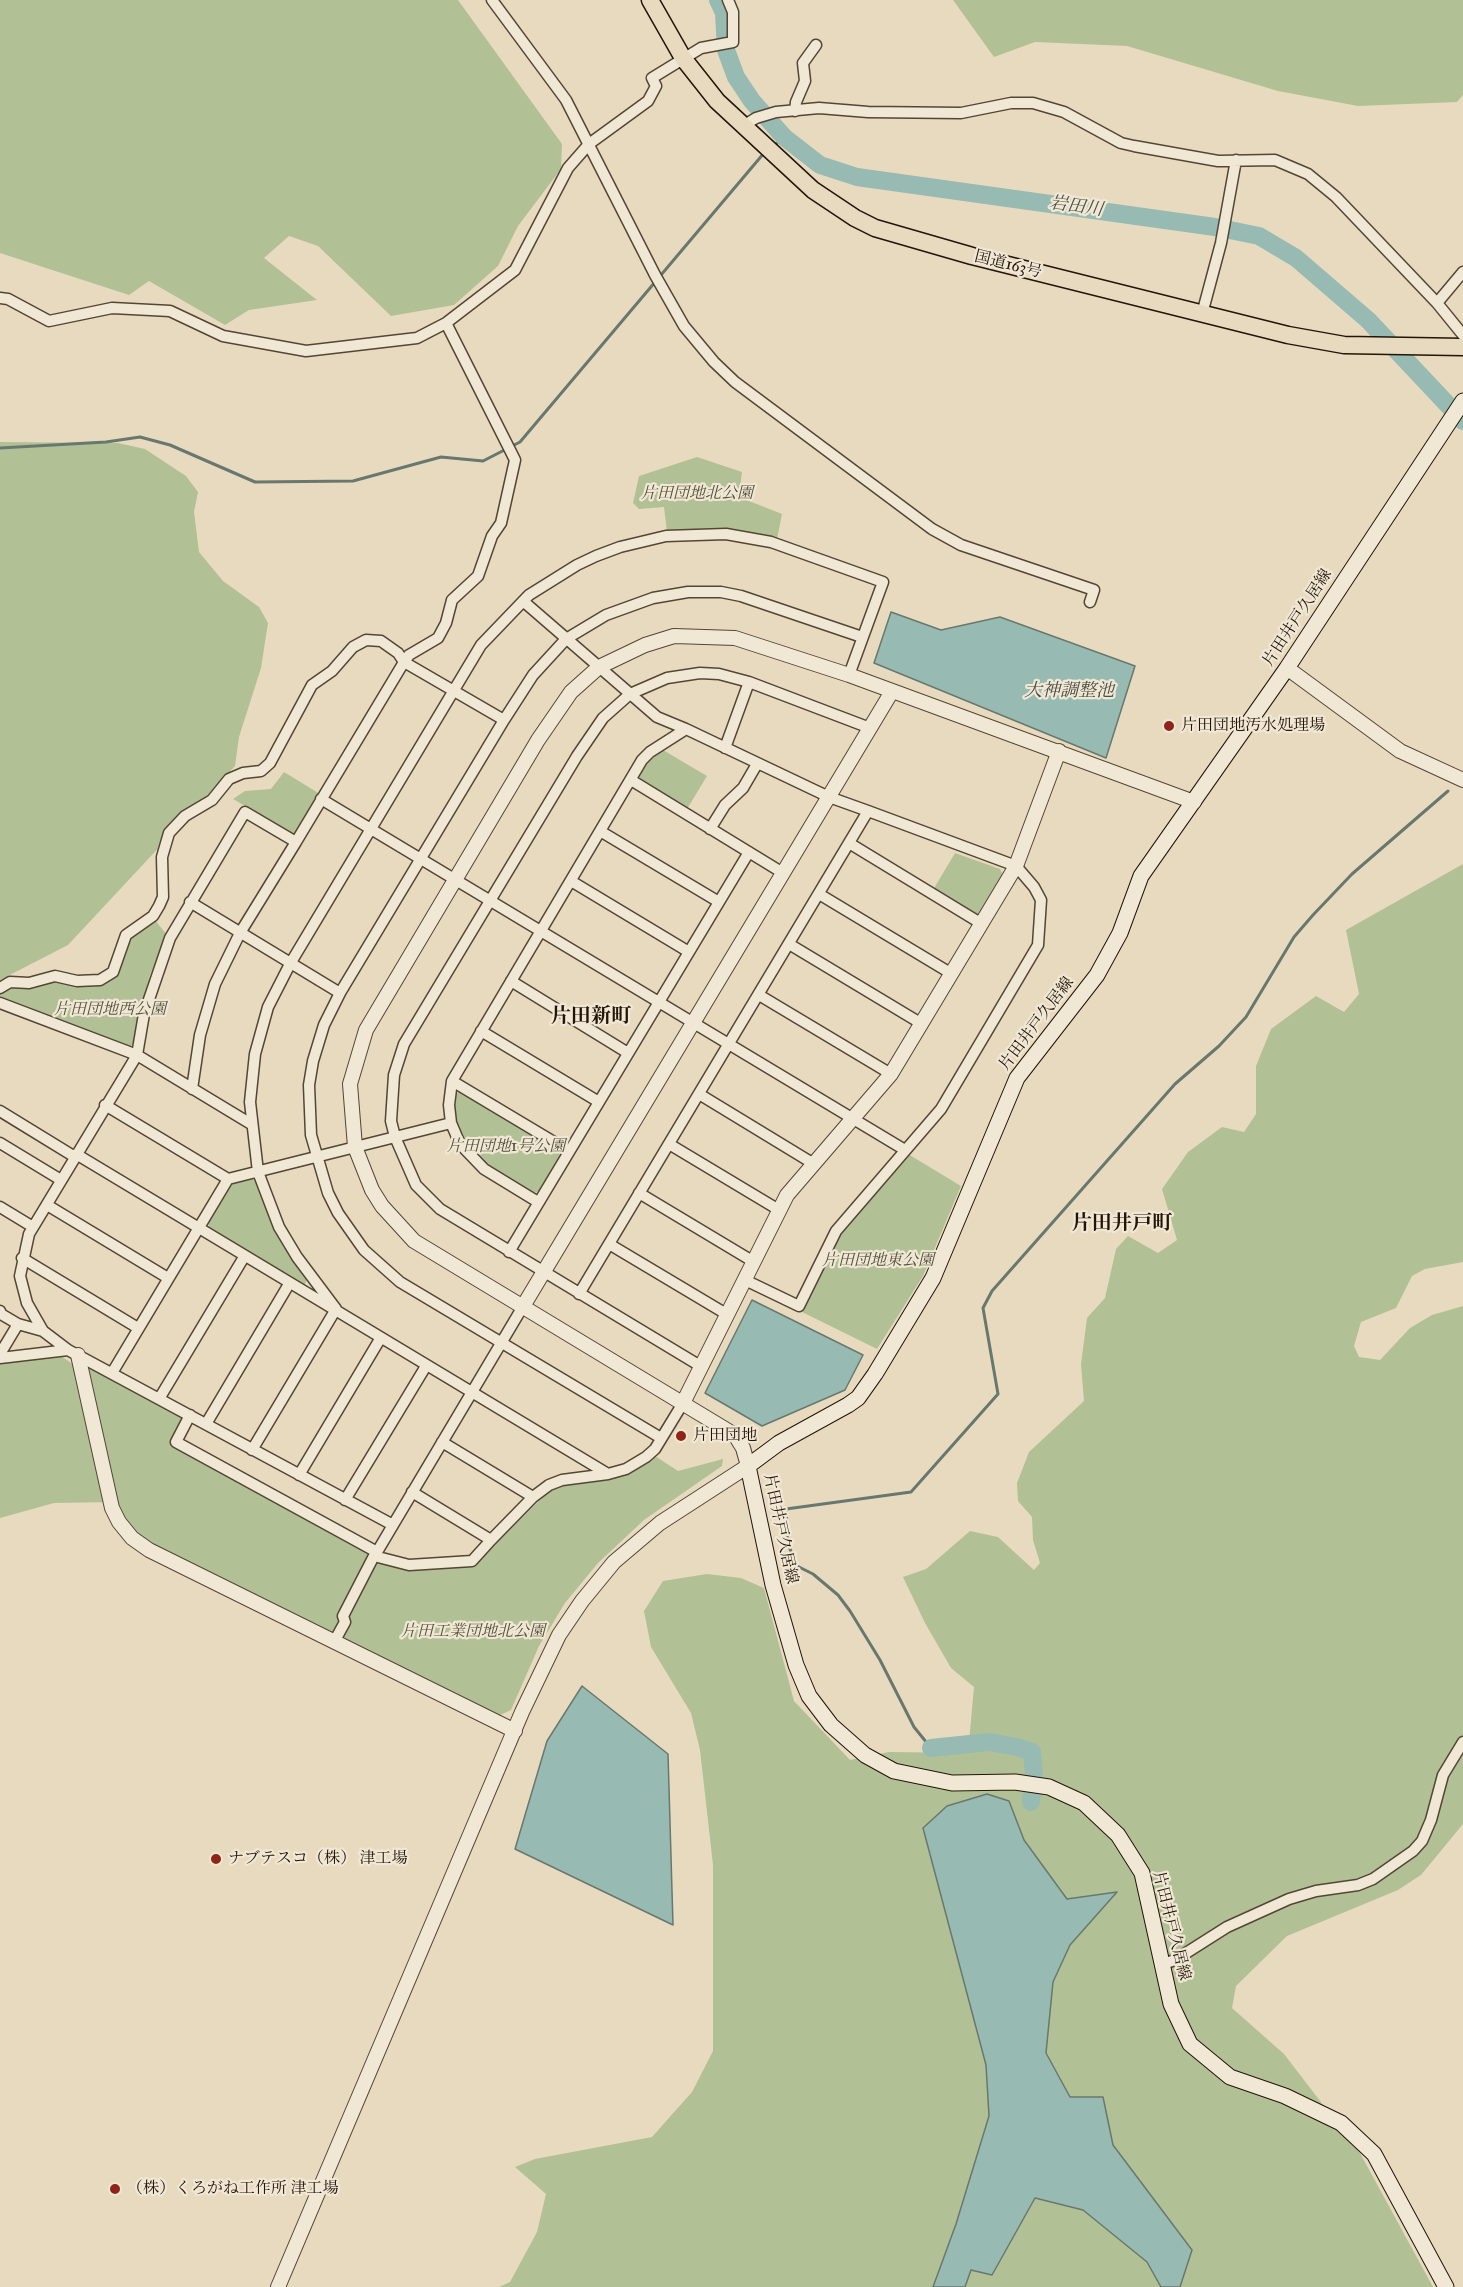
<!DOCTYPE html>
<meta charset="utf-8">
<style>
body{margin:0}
canvas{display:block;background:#e8dabf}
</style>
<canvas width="1463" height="2287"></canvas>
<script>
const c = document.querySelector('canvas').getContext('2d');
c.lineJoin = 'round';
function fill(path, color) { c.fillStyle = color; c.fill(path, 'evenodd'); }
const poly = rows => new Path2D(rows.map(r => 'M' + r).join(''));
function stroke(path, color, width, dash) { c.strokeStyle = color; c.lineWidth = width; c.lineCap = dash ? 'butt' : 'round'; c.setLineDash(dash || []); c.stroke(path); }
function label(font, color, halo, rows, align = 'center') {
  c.font = font + ' "IM FELL Great Primer","Noto Serif JP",serif'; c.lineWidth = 4.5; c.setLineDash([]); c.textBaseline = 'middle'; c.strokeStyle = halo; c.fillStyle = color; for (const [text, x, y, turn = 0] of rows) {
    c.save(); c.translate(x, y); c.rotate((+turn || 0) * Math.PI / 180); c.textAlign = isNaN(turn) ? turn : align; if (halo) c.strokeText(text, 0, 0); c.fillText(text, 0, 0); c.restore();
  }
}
const green = poly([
 [0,0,458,0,562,144,561,169,518,226,498,266,454,305,391,316,318,246,289,236,264,258,317,300,249,310,225,325,149,281,129,295,0,253],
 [953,0,1463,0,1463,95,1457,102,1358,106,1278,91,1127,46,1035,42,994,57],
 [0,442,118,443,145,449,186,476,198,492,194,512,199,552,223,581,259,607,268,623,261,668,239,737,235,766,68,945,0,980],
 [697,457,742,472,739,497,782,514,777,539,729,530,702,529,667,532,664,507,639,509,633,503,639,476],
 [663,750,707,776,687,809,641,781,639,775,645,765],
 [284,772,320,794,295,835,233,799,245,791,271,789],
 [955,853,1000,869,1003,875,981,914,976,915,933,890],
 [1463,864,1463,1262,1425,1269,1412,1276,1396,1308,1361,1322,1354,1346,1359,1357,1380,1360,1410,1328,1432,1315,1463,1306,1463,1824,1421,1875,1398,1890,1287,1936,1236,1986,1232,2008,1284,2054,1360,2153,1433,2287,1180,2287,1192,2249,1113,2145,1103,2097,1070,2097,1046,2053,1053,1982,1070,1945,1116,1892,1067,1899,1024,1840,1009,1801,986,2065,989,2116,956,2224,933,2287,499,2287,510,2282,537,2232,546,2194,515,2167,535,2159,652,2137,692,2092,713,2051,713,1865,700,1750,691,1713,651,1647,644,1611,663,1581,707,1574,741,1578,764,1588,794,1701,850,1760,889,1752,968,1753,974,1687,951,1668,925,1623,903,1577,926,1569,970,1531,998,1537,1034,1570,1040,1563,1033,1540,1032,1517,1018,1501,1017,1483,1029,1452,1084,1401,1081,1364,1087,1318,1105,1298,1116,1249,1128,1236,1158,1253,1177,1240,1162,1189,1188,1152,1222,1127,1244,1132,1256,1114,1256,1066,1271,1029,1316,996,1344,1012,1359,994,1346,930],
 [154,919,167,935,150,975,134,1043,129,1048,3,998,0,1001,0,992,11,985,47,981,102,983,129,935],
 [460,1091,558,1150,561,1157,540,1191,534,1193,486,1164,465,1142,456,1121,454,1105,454,1096],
 [908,1154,961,1186,923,1276,877,1349,802,1312,840,1234],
 [251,1178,257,1183,274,1227,307,1280,304,1286,210,1230,208,1223,231,1184],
 [58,1354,86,1373,84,1363,180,1414,182,1422,171,1442,367,1550,369,1555,382,1562,474,1565,545,1495,557,1487,626,1475,655,1456,678,1471,723,1459,722,1466,644,1520,598,1563,565,1603,539,1646,511,1710,496,1717,149,1543,124,1520,117,1502,54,1503,0,1518,0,1364],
 [1035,2198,1083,2210,1147,2262,1161,2287,965,2287,970,2270,992,2275]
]);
const water = poly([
 [891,612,941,630,1000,617,1135,666,1106,758,874,663,891,612],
 [752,1300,863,1355,845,1390,762,1426,705,1393,752,1300],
 [582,1686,668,1754,673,1925,515,1849,547,1741,582,1686],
 [987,1794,1009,1801,1024,1840,1067,1899,1117,1892,1070,1945,1053,1982,1046,2053,1070,2097,1103,2097,1113,2145,1192,2250,1180,2287,1161,2287,1147,2262,1083,2210,1035,2198,992,2275,971,2270,965,2287,933,2287,956,2224,989,2116,986,2065,923,1828,947,1806,987,1794]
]);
const stream = poly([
 [776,144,784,137],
 [0,448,106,442,140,437,170,445,255,482,353,481,441,457,483,461,520,442,764,153],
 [931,1748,914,1727,880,1660,850,1611,838,1595,813,1574,795,1565,788,1542,786,1509,911,1492,998,1394,983,1308,992,1291,1175,1084,1219,1046,1246,1017,1294,937,1313,915,1352,874,1448,791]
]);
const river = poly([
 [718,0,724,13,726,50,736,77,752,101,784,137,820,165,857,177,1215,227,1259,236,1296,258,1368,320,1463,421],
 [931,1748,989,1742,1017,1747,1032,1752,1034,1773],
 [1031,1802,1032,1791]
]);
const minor = poly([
 [492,0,566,100,655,275,684,326,714,362,735,382,932,529,961,545,1094,590,1090,602],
 [795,111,796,102,805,81,803,63,816,45],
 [743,126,756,118,776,112,819,108,868,112,961,113,1011,103,1033,103,1064,112,1121,143,1134,146,1218,161,1275,160,1308,174,1336,197,1437,303,1463,335],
 [0,298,8,299,49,321,112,308,170,311,223,336,306,351,417,338,446,323,515,270,568,168,589,144,648,101,656,86,652,78,701,48,733,42,733,12,728,0],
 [1437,303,1463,272],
 [1202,314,1221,243,1236,160],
 [446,323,515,460,501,523,492,536,478,576,452,600,446,623,438,638,409,655,404,662,296,842,245,812,170,938,144,1014,137,1055,29,1234,20,1276,27,1303,43,1331,68,1350,393,1525,522,1308],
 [523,601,657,717,686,729],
 [504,720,533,675,566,639,606,615,653,598,688,592,721,592,741,596,862,637],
 [725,748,749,682],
 [631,780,783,873],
 [321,799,905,1150],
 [710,829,725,805,743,788,757,764],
 [600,831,719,902],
 [849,843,982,924],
 [571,881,689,952],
 [819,894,952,974],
 [190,902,340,993,324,1025,313,1061,309,1085,311,1135,328,1193,338,1213,364,1250,400,1282,661,1438],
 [789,944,922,1024],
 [511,981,628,1053],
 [0,988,10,982,29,983,55,976,77,981,100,980,113,972,126,935,153,916,159,906,163,897,162,857,169,833,185,816,212,800,229,779,243,773,261,771,270,763,312,685,332,671,353,647,366,640,381,641,398,653,404,662,504,720,340,993],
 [759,995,891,1074],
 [0,1003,137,1055,251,1124],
 [481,1031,599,1102],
 [452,1081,569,1151],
 [192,1089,200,1035,215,984,240,933,296,842],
 [699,1094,814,1164],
 [105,1105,228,1179],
 [0,1111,75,1157],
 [0,1143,61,1180],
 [669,1144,779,1210],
 [76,1154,608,1474],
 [639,1193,754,1262],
 [538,1202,484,1169,460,1144,451,1123,449,1105,452,1081,642,760,650,752,686,729,829,797,868,811],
 [47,1205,168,1278],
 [0,1207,33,1227],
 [609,1244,728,1315],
 [509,1252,749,852],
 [22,1258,138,1328],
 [579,1294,868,811,1016,866,1034,887,1041,900,1038,945,941,1109,836,1231,799,1306,745,1280],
 [336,1309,297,1257,279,1227,258,1172,250,1102,255,1054,268,1007,290,964,481,645,529,595,577,565,596,556,620,547,666,536,726,534,771,542,883,582,849,675],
 [0,1311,1,1314,18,1324,43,1331],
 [0,1354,18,1324],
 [0,1358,68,1350],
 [702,1367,440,1209,416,1185,395,1137,391,1121,394,1075,404,1044,577,756,603,718,630,694,667,678,700,673,719,674,749,682,870,728],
 [112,1373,228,1179,451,1123],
 [159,1399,244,1257],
 [190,1415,176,1442,377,1552,393,1525],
 [206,1424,289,1284],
 [442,1442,533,1497],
 [252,1450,336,1309],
 [299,1475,380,1339],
 [412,1492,491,1540,533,1497,549,1485,562,1480,608,1474,626,1469,646,1457,655,1449,683,1403],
 [345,1500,426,1366],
 [374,1556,409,1565,472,1561,491,1540],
 [334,1642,345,1622,343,1616,376,1552],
 [1163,1964,1175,1960,1227,1927,1289,1899,1316,1891,1358,1885,1373,1879,1413,1851,1422,1841,1431,1820,1443,1775,1463,1742]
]);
const tertiary = poly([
 [1287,668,1400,751,1463,780],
 [522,1308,891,693],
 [78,1355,112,1508,119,1522,132,1538,149,1550,515,1731],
 [683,1403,787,1195,891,1074,1016,866,1059,751],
 [278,2287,522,1712,559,1635,582,1601,614,1562,660,1523,748,1466,743,1448,735,1435,414,1241,382,1206,372,1190,355,1147,350,1084,366,1030,538,740,571,692,599,667,645,645,674,636,735,638,849,675,1194,802]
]);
const secondary = poly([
 [1446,2287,1374,2154,1341,2123,1285,2096,1230,2077,1190,2044,1171,2004,1142,1873,1118,1835,1084,1803,1049,1787,1015,1782,952,1783,894,1771,865,1755,831,1725,809,1696,796,1665,773,1585,748,1466,779,1443,848,1405,858,1398,875,1374,933,1278,1017,1078,1097,975,1120,933,1141,876,1287,668,1463,401]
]);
const trunk = poly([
 [650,0,683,58,717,101,813,190,855,218,875,228,972,256,1288,335,1344,345,1463,347]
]);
const markers = [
 [1169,726,6,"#8f2418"],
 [681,1436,6,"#8f2418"],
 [216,1859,6,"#8f2418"],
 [115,2189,6,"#8f2418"]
];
const streetNames = [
 ["国道163号",1008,265,14],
 ["片田井戸久居線",1298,618,-57],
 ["片田井戸久居線",1037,1024,-53],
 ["片田井戸久居線",780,1529,78],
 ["片田井戸久居線",1171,1926,76]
];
const parkNames = [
 ["片田団地北公園",697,494],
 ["片田団地西公園",110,1010],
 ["片田団地1号公園",506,1147],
 ["片田団地東公園",878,1261],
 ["片田工業団地北公園",473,1632]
];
const poiNames = [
 ["片田団地汚水処理場",1181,726],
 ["片田団地",693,1436],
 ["ナブテスコ（株） 津工場",228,1859],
 ["（株）くろがね工作所 津工場",127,2189]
];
const waterNames = [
 ["岩田川",1076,207,8],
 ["大神調整池",1069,692]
];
const quarterNames = [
 ["片田新町",591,1017],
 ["片田井戸町",1122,1224]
];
fill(green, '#b2c195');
fill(water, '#97bbb2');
stroke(water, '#68786e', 1.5);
stroke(stream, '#68786e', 3);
stroke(river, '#97bbb2', 18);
stroke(minor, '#544635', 13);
stroke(tertiary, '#544635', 16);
stroke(secondary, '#221407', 17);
stroke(trunk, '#221407', 19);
stroke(minor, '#f0e7d5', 10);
stroke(tertiary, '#f0e7d5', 14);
stroke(secondary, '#f0e7d5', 15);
stroke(trunk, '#e8dabf', 16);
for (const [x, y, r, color] of markers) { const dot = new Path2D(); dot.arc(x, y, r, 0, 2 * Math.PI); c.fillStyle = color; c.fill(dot); stroke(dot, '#f0e7d5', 2); }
label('16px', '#221407', '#f0e7d5', streetNames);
label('italic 16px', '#545139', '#f0e7d5', parkNames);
label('16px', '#221407', '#f0e7d5', poiNames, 'left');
label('italic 18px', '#4b4e43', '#f0e7d5', waterNames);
label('bold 20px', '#221407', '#f0e7d5', quarterNames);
</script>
